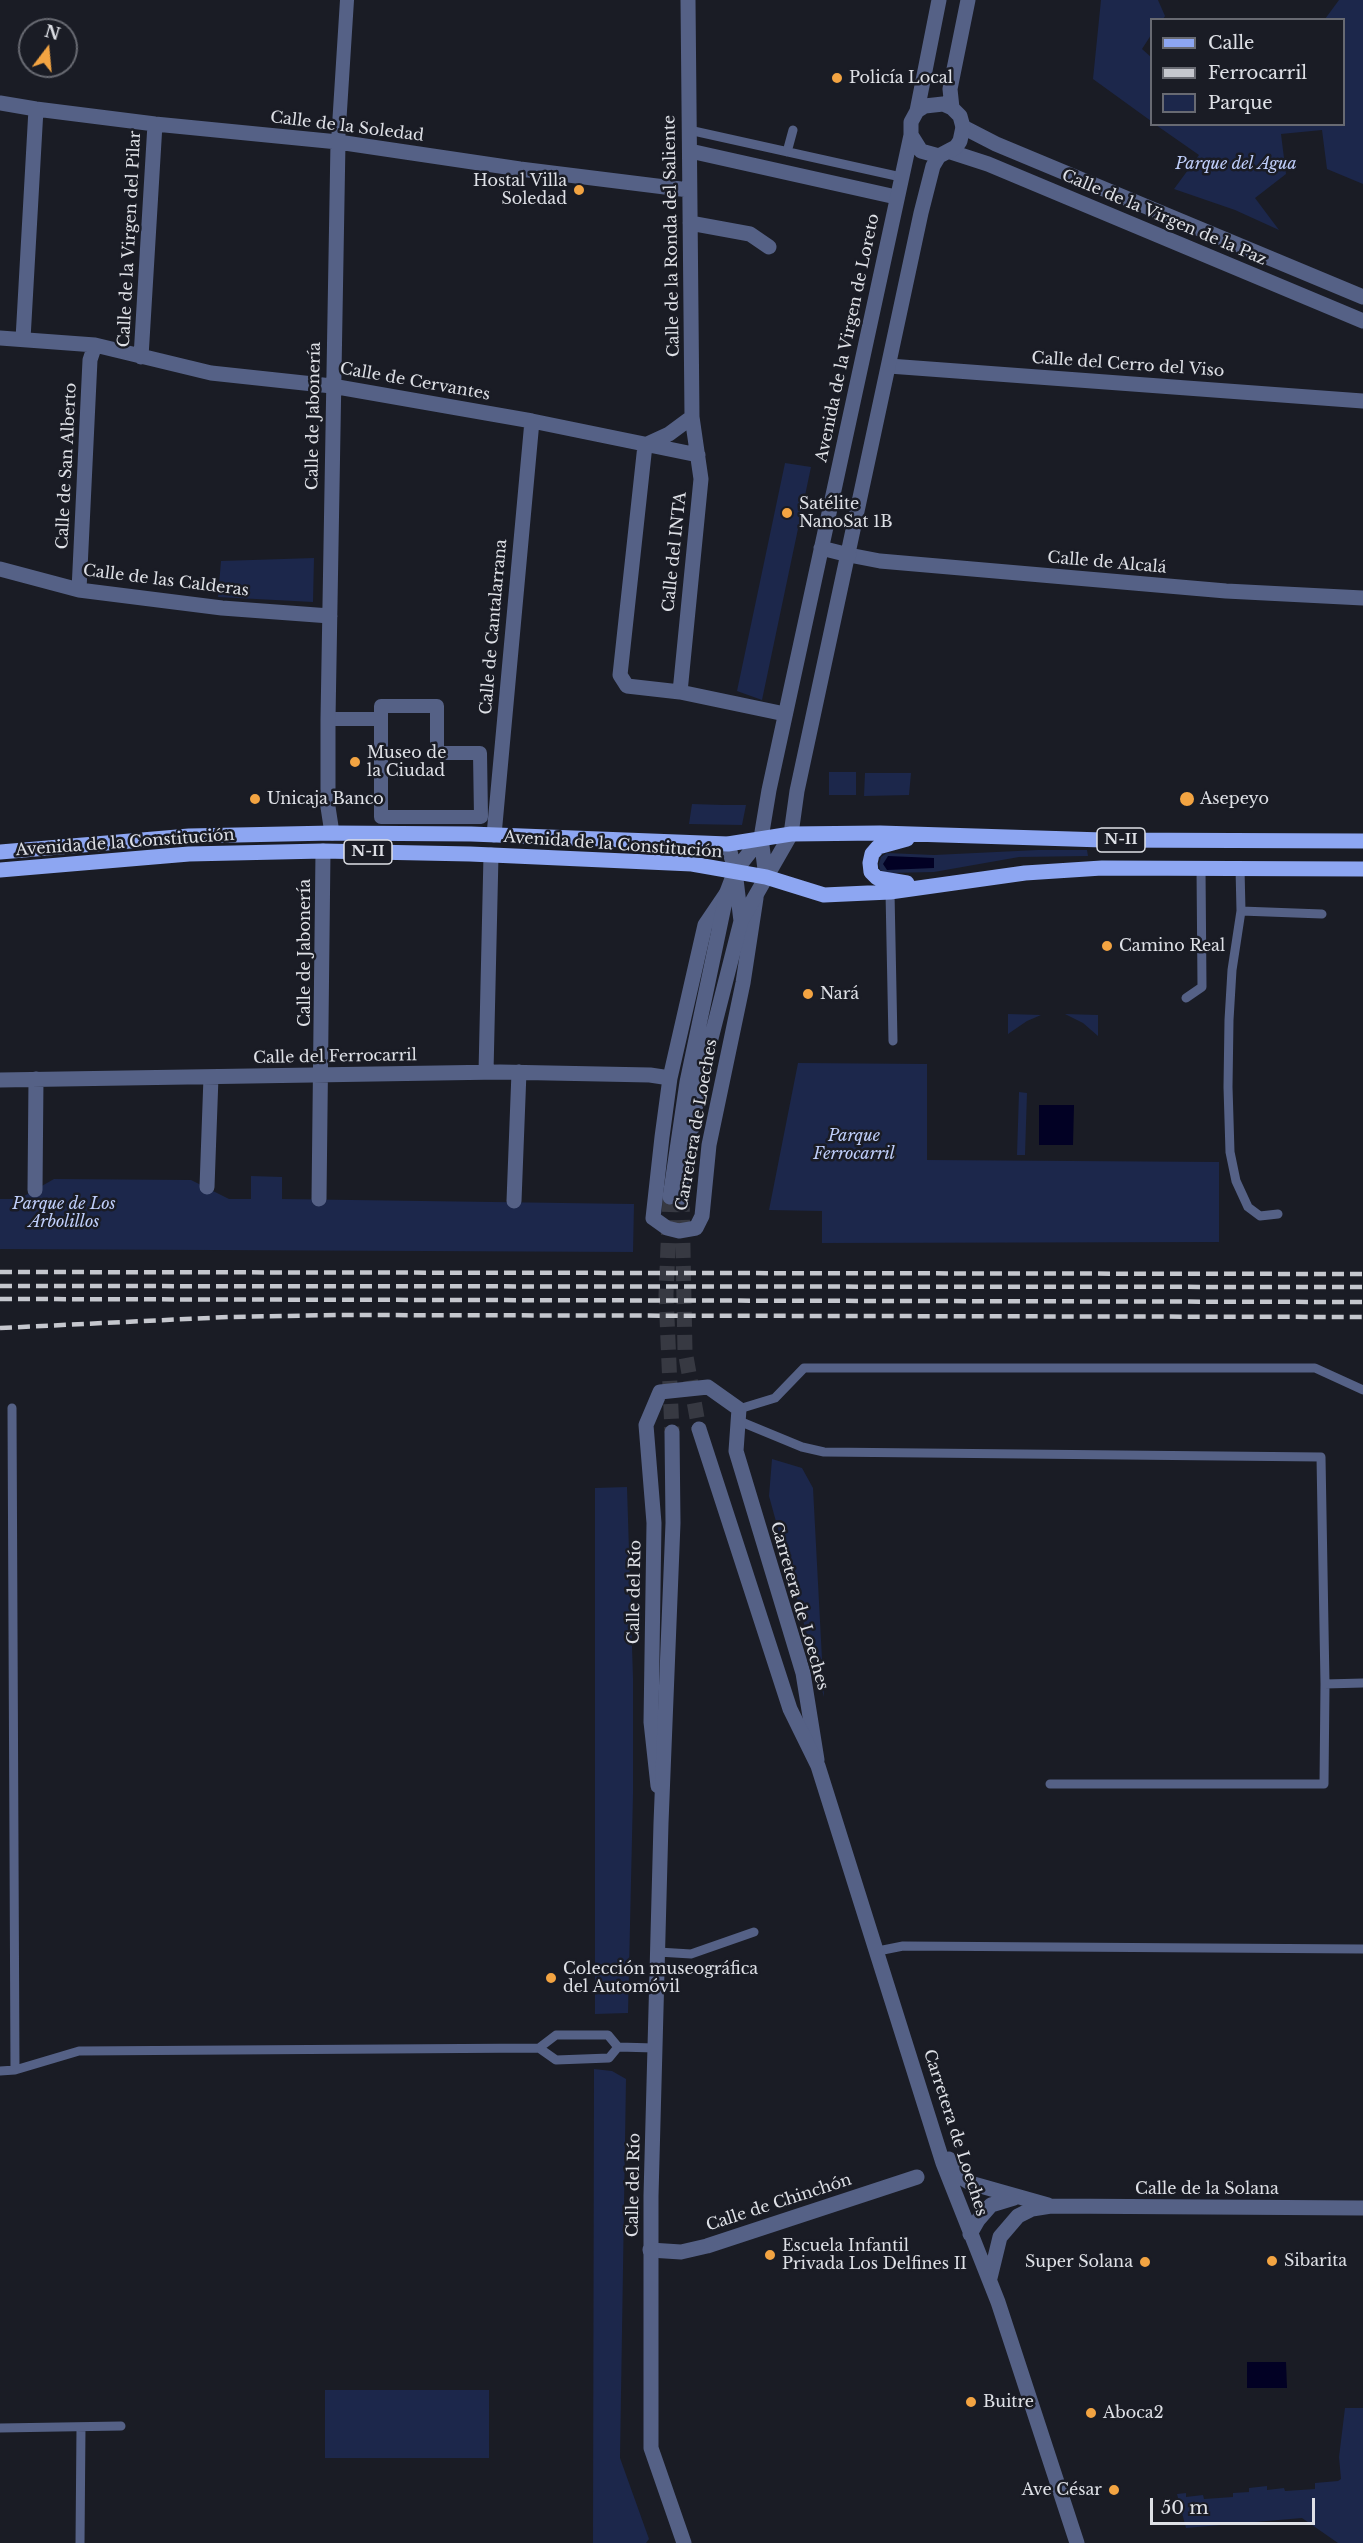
<!DOCTYPE html>
<meta charset="utf-8">
<style>
body{margin:0}
#map{position:relative;width:1363px;height:2543px;overflow:hidden;background:#1a1c25;font-family:"Libre Baskerville",serif}
canvas{display:block}
.legend{position:absolute;left:1150px;top:18px;width:195px;height:108px;box-sizing:border-box;background:#1a1c25;border:2px solid #686a72;margin:0;padding:8px 10px;list-style:none;font-size:18px;color:#dee0e6}
.legend li{display:flex;align-items:center;gap:12px;height:30px}
.legend b{width:30px;border:2px solid #686a72}
.north{position:absolute;left:18px;top:18px;width:60px;height:60px;box-sizing:border-box;background:#1a1c25;border:2px solid #686a72;border-radius:50%;rotate:16deg;font-size:16px;font-weight:700;line-height:24px;text-align:center;color:#dee0e6}
.north::after{content:'';display:block;margin:auto;width:21px;height:27px;background:#f3a442;clip-path:polygon(50% 0,100% 100%,50% 72%,0 100%)}
.scale{position:absolute;left:1150px;top:2498px;width:165px;height:27px;box-sizing:border-box;border:3px solid #dee0e6;border-top:0;padding-left:8px;font-size:18px;line-height:21px;white-space:nowrap;color:#dee0e6;-webkit-text-stroke:4px #1a1c25;paint-order:stroke}
</style>
<div id="map">
<canvas width="1363" height="2543"></canvas>
<ul class="legend">
<li><b style="height:8px;background:#8da6f2"></b>Calle</li>
<li><b style="height:8px;background:#c5c7ce"></b>Ferrocarril</li>
<li><b style="height:16px;background:#1c274b"></b>Parque</li>
</ul>
<div class="north">N</div>
<div class="scale">50 m</div>
</div>
<script>
const c = document.querySelector('canvas').getContext('2d');
c.lineJoin = 'round';
function fill(path, color) { c.fillStyle = color; c.fill(path, 'evenodd'); }
const poly = rows => new Path2D(rows.map(r => 'M' + r).join(''));
function stroke(path, color, width, dash) { c.strokeStyle = color; c.lineWidth = width; c.lineCap = dash ? 'butt' : 'round'; c.setLineDash(dash || []); c.stroke(path); }
function label(font, color, halo, rows, align = 'center') {
  c.font = font + ' "Libre Baskerville",serif'; c.lineWidth = 5; c.setLineDash([]); c.textBaseline = 'middle'; c.strokeStyle = halo; c.fillStyle = color; for (const [text, x, y, turn = 0] of rows) {
    c.save(); c.translate(x, y); c.rotate((+turn || 0) * Math.PI / 180); c.textAlign = isNaN(turn) ? turn : align; if (halo) c.strokeText(text, 0, 0); c.fillText(text, 0, 0); c.restore();
  }
}
const green = poly([
 [1101,0,1158,0,1165,16,1163,19,1152,20,1151,35,1142,49,1151,57,1151,121,1093,79],
 [1339,0,1363,0,1363,184,1327,169,1322,130,1281,134,1286,174,1255,198,1279,230,1235,210,1174,189,1199,155,1156,125,1344,124,1344,20,1325,19],
 [785,463,811,467,762,700,737,691],
 [314,558,313,602,218,597,221,561],
 [829,772,856,772,856,795,829,795],
 [865,773,911,773,909,795,864,796],
 [692,804,723,805,746,805,742,825,689,824],
 [1038,850,1087,850,1088,856,1019,857,934,872,887,873,880,870,879,864,881,857,887,853,934,855],
 [1008,1014,1041,1015,1027,1021,1008,1034],
 [1065,1014,1098,1015,1098,1036,1083,1023],
 [798,1063,927,1064,927,1160,1219,1162,1219,1242,822,1243,822,1211,769,1210],
 [1019,1092,1027,1093,1025,1155,1017,1155],
 [251,1176,282,1177,282,1199,634,1204,633,1252,0,1249,0,1199,19,1199,54,1179,191,1180,229,1199,251,1199],
 [772,1459,802,1468,813,1488,824,1697,769,1496],
 [627,1487,633,1678,633,1794,628,2013,595,2014,595,1488],
 [594,2069,612,2071,626,2079,620,2458,649,2539,646,2543,593,2543],
 [325,2390,489,2390,489,2458,325,2458],
 [1345,2408,1363,2408,1363,2543,1338,2543,1302,2518,1186,2528,1177,2494,1186,2493,1186,2497,1203,2495,1204,2499,1233,2497,1233,2493,1249,2492,1249,2488,1267,2486,1267,2490,1284,2488,1285,2491,1315,2489,1315,2483,1338,2481,1341,2479,1339,2457]
]);
const water = poly([
 [888,856,934,858,934,868,887,870,883,864],
 [1039,1105,1074,1105,1073,1145,1039,1145],
 [1247,2362,1286,2362,1287,2388,1247,2388]
]);
const tertiaryTunnel = poly([
 [670,1197,666,1295,672,1432],
 [682,1197,685,1351,699,1429]
]);
const service = poly([
 [689,130,901,177],
 [787,152,793,130],
 [1240,868,1241,911,1232,970,1229,1020,1228,1087,1230,1152,1236,1181,1248,1207,1260,1216,1278,1214],
 [890,892,893,1041],
 [1241,911,1322,914],
 [1186,998,1202,987,1201,868],
 [12,1408,15,2070],
 [739,1409,775,1398,804,1368,1315,1368,1363,1390],
 [739,1421,802,1447,824,1452,1321,1457,1325,1684,1324,1784,1050,1784],
 [1325,1684,1363,1683],
 [878,1951,903,1946,1363,1949],
 [658,1952,691,1954,754,1932],
 [618,2047,655,2048],
 [539,2048,556,2035,608,2035,618,2047],
 [0,2071,15,2070,79,2051,539,2048,556,2060,609,2058,618,2047],
 [0,2428,121,2426],
 [80,2543,81,2427]
]);
const pedestrian = poly([
 [338,142,347,0],
 [381,706,437,706,437,753,480,753,481,817,381,817,381,706],
 [328,719,381,719]
]);
const minor = poly([
 [0,103,36,109,155,124,338,142,520,169,689,190],
 [963,127,996,144,1363,297],
 [690,151,896,197],
 [951,152,988,164,1363,321],
 [690,223,750,234,769,247],
 [0,338,95,345,211,373,332,386,532,421,698,455],
 [23,339,36,109],
 [141,357,155,124],
 [889,366,1363,401],
 [645,445,620,675,627,686,680,692,785,714],
 [645,445,669,434,692,417],
 [849,555,880,561,1226,591,1363,598],
 [0,569,79,590,222,608,330,616],
 [79,590,90,360,95,345],
 [680,692,701,479,692,417,688,0],
 [332,833,328,807,328,719,338,142],
 [494,835,532,421],
 [726,894,705,925,670,1078,662,1137,653,1218,667,1228,679,1231,696,1228,702,1216,709,1145,743,983,756,898],
 [486,1072,491,855],
 [0,1080,500,1072,650,1075,670,1078],
 [207,1187,211,1077],
 [35,1190,36,1079],
 [319,1199,323,851],
 [514,1201,519,1072],
 [658,1786,651,1722,654,1523,646,1425,660,1392,708,1387,739,1409,736,1451,803,1673,817,1760],
 [650,2250,681,2252,707,2246,917,2177]
]);
const tertiary = poly([
 [952,108,950,89,968,0],
 [917,111,939,0],
 [821,548,849,555],
 [728,844,735,871,741,921],
 [766,877,761,838,769,790,911,135,911,122,917,111,925,106,943,104,952,108,960,116,963,127,960,141,956,147,939,156,921,151,911,135],
 [670,1197,687,1082,727,892,735,871,761,838],
 [682,1197,692,1125,703,1070,741,921,791,834,797,791,921,213,933,166,939,156],
 [699,1429,790,1709,818,1766,943,2163,998,2302,1077,2543],
 [672,1432,673,1523,661,1823,651,2196,651,2448,684,2543],
 [949,2159,959,2176,970,2183,1048,2205],
 [970,2234,978,2220,991,2205,1014,2198],
 [990,2278,1000,2237,1018,2216,1032,2209,1051,2206,1363,2208]
]);
const primary = poly([
 [0,852,189,836,332,833,471,834,728,844,791,834,880,833,1103,840,1363,841],
 [0,870,189,854,323,851,470,854,692,864,766,877,824,895,890,892,1025,873,1102,868,1363,869],
 [907,883,877,878,871,872,870,863,872,854,878,847,907,839]
]);
const rail = poly([
 [0,1272,1363,1274],
 [0,1286,1363,1287],
 [0,1299,1363,1302],
 [0,1328,228,1317,338,1315,1363,1317]
]);
const markers = [
 [837,78,6,"#f3a442"],
 [579,190,6,"#f3a442"],
 [787,513,6,"#f3a442"],
 [355,762,6,"#f3a442"],
 [255,799,6,"#f3a442"],
 [1187,799,8,"#f3a442"],
 [1107,946,6,"#f3a442"],
 [808,994,6,"#f3a442"],
 [551,1978,6,"#f3a442"],
 [770,2255,6,"#f3a442"],
 [1272,2261,6,"#f3a442"],
 [1145,2262,6,"#f3a442"],
 [971,2402,6,"#f3a442"],
 [1091,2413,6,"#f3a442"],
 [1114,2490,6,"#f3a442"]
];
const shields = [
 [1121,840,48],
 [368,852,48]
];
const shieldNames = [
 ["N-II",1121,840],
 ["N-II",368,852]
];
const poiNames = [
 ["Policía Local",849,78],
 ["Hostal Villa",567,181,"right"],
 ["Soledad",567,199,"right"],
 ["Satélite",799,504],
 ["NanoSat 1B",799,522],
 ["Museo de",367,753],
 ["la Ciudad",367,771],
 ["Unicaja Banco",267,799],
 ["Asepeyo",1200,799],
 ["Camino Real",1119,946],
 ["Nará",820,994],
 ["Colección museográfica",563,1969],
 ["del Automóvil",563,1987],
 ["Escuela Infantil",782,2246],
 ["Privada Los Delfines II",782,2264],
 ["Sibarita",1284,2261],
 ["Super Solana",1133,2262,"right"],
 ["Buitre",983,2402],
 ["Aboca2",1103,2413],
 ["Ave César",1102,2490,"right"]
];
const streetNames = [
 ["Calle de la Soledad",347,127,7],
 ["Calle de la Virgen de la Paz",1164,218,23],
 ["Calle de la Ronda del Saliente",672,236,-91],
 ["Calle de la Virgen del Pilar",130,239,-87],
 ["Avenida de la Virgen de Loreto",848,338,-78],
 ["Calle del Cerro del Viso",1128,365,4],
 ["Calle de Cervantes",415,382,10],
 ["Calle de Jabonería",314,416,-89],
 ["Calle de San Alberto",67,466,-87],
 ["Calle del INTA",675,552,-84],
 ["Calle de Alcalá",1107,563,5],
 ["Calle de las Calderas",166,581,7],
 ["Calle de Cantalarrana",494,627,-85],
 ["Avenida de la Constitución",125,843,-4],
 ["Avenida de la Constitución",613,845,4],
 ["Calle de Jabonería",305,953,-90],
 ["Calle del Ferrocarril",335,1057,-1],
 ["Carretera de Loeches",697,1125,-80],
 ["Calle del Río",635,1592,-89],
 ["Carretera de Loeches",799,1606,74],
 ["Carretera de Loeches",955,2133,72],
 ["Calle del Río",634,2185,-89],
 ["Calle de la Solana",1207,2189],
 ["Calle de Chinchón",779,2203,-18]
];
const parkNames = [
 ["Parque del Agua",1236,164],
 ["Parque",854,1136],
 ["Ferrocarril",854,1154],
 ["Parque de Los",64,1204],
 ["Arbolillos",64,1222]
];
fill(green, '#1c274b');
fill(water, '#020124');
stroke(tertiaryTunnel, '#373942', 15, [15, 8]);
stroke(service, '#556186', 9);
stroke(pedestrian, '#556186', 14);
stroke(minor, '#556186', 15);
stroke(tertiary, '#556186', 15);
stroke(primary, '#8da6f2', 15);
stroke(rail, '#c5c7ce', 4.5, [12, 6]);
for (const [x, y, r, color] of markers) { const dot = new Path2D(); dot.arc(x, y, r, 0, 2 * Math.PI); c.fillStyle = color; c.fill(dot); stroke(dot, '#1a1c25', 2); }
for (const [x, y, w] of shields) { const box = new Path2D(); box.roundRect(x - w / 2, y - 12, w, 24, 4.5); c.fillStyle = '#1a1c25'; c.fill(box); stroke(box, '#dee0e6', 1.5); }
label('bold 15px', '#dee0e6', null, shieldNames);
label('16px', '#dee0e6', '#1a1c25', poiNames, 'left');
label('16px', '#dee0e6', '#1a1c25', streetNames);
label('italic 16px', '#bfcefa', '#1a1c25', parkNames);
</script>
